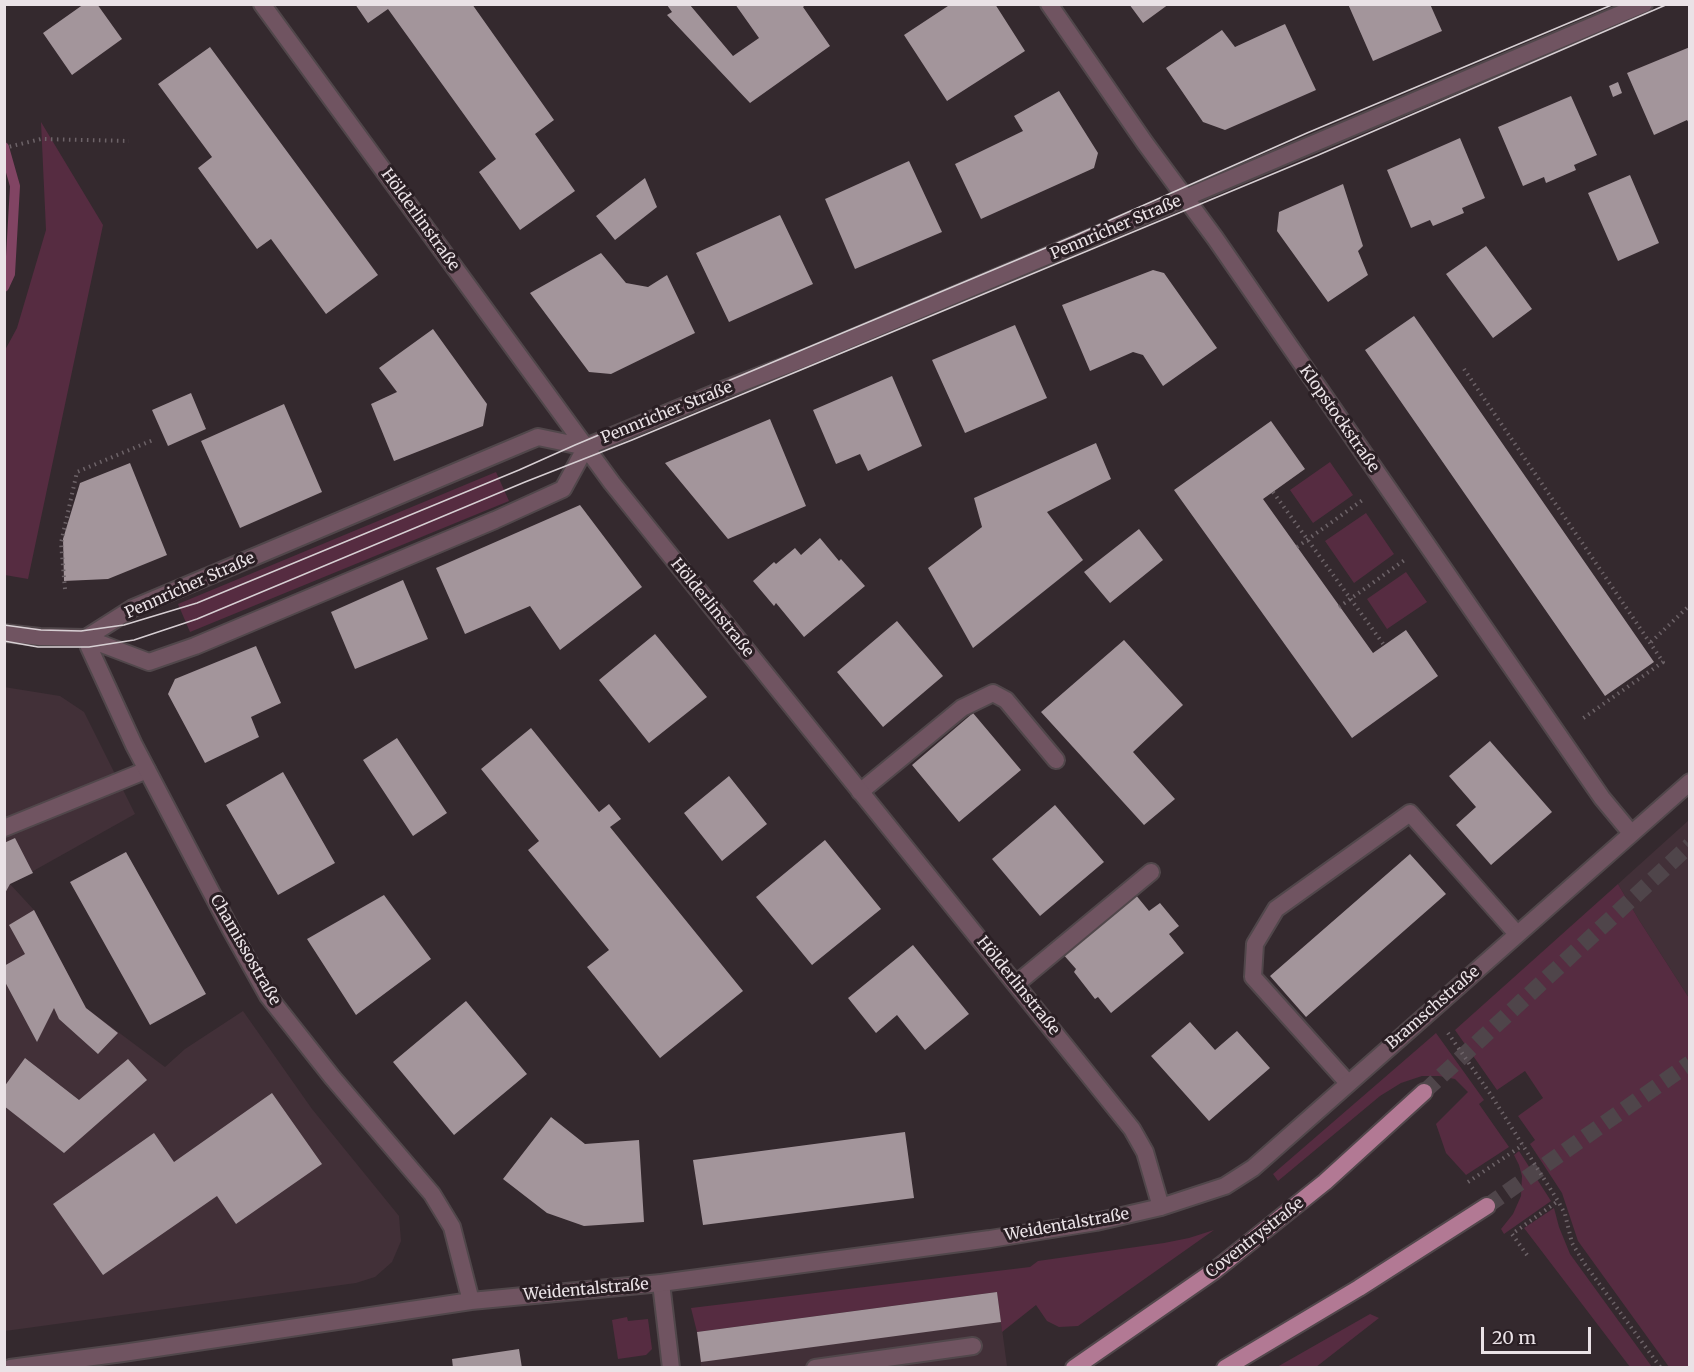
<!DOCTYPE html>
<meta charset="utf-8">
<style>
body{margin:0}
#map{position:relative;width:1694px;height:1372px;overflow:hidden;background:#34292e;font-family:Merriweather,serif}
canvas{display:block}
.frame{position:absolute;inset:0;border:6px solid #eae2e6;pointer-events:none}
.scale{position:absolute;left:1481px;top:1327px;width:110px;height:27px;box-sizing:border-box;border:3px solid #eae2e6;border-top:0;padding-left:8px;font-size:18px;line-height:21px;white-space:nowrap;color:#eae2e6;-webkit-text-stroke:4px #2a1f24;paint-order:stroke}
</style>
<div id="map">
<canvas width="1694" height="1372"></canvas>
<div class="frame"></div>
<div class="scale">20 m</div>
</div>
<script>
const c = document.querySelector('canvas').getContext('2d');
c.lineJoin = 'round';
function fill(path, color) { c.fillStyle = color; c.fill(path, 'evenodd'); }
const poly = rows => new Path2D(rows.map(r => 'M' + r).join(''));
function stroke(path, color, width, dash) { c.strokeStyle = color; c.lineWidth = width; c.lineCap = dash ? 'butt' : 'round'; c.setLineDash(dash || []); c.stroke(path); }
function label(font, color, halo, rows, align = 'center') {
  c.font = font + ' Merriweather,serif'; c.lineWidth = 6; c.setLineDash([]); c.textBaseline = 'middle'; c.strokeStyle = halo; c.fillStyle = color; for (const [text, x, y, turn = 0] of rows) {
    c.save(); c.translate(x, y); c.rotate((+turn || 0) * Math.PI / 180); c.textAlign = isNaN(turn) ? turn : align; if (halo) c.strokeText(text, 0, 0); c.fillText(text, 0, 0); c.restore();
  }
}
const built = poly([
 [4,687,60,696,84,712,135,814,10,884,34,910,86,1008,165,1067,185,1049,243,1011,312,1109,399,1216,401,1241,392,1262,375,1277,356,1283,5,1331],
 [1689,820,1689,998,1639,920,1618,884],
 [997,1292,1007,1366,1005,1368,701,1367,697,1332]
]);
const green = poly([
 [41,122,103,225,28,579,5,575,4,352,17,328,46,230],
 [1330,462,1353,495,1313,523,1290,490],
 [496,472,509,501,190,632,178,604],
 [1366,513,1394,554,1354,583,1325,541],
 [1406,572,1427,602,1387,629,1367,599],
 [1618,884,1639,920,1689,998,1689,1367,1669,1367,1578,1241,1562,1193,1530,1144,1535,1140,1518,1116,1543,1098,1525,1071,1497,1090,1455,1030],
 [1436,1033,1484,1100,1479,1104,1509,1147,1466,1175,1446,1153,1436,1124,1468,1092,1455,1079,1439,1076,1422,1076,1401,1083,1380,1096,1278,1181,1273,1174],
 [1519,1151,1551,1201,1504,1234,1501,1229,1513,1214,1521,1196,1522,1176,1519,1165,1514,1155],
 [1554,1208,1559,1227,1570,1254,1652,1367,1630,1367,1524,1228],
 [1214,1230,1078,1326,1059,1327,1047,1321,1036,1305,1002,1332,997,1292,697,1332,691,1308,1030,1267,1038,1261,1164,1243,1189,1238],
 [1370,1314,1379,1318,1316,1367,1277,1367],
 [627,1317,628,1321,648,1319,652,1349,646,1355,618,1359,612,1320]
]);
const stream = poly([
 [4,147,15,186,10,274,4,287]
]);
const building = poly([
 [84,4,97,4,122,39,72,75,43,33],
 [355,4,472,4,554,120,535,134,575,191,520,230,479,172,496,159,388,9,368,23],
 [735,4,806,4,803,7,830,46,750,103,667,15,672,12,667,5,690,5,733,56,759,38],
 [951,4,995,4,1025,51,947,101,904,35],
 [1129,4,1169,4,1143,23],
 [1348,4,1430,4,1442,31,1373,61],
 [1285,24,1316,90,1225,130,1203,122,1166,68,1222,30,1235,47],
 [210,47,378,275,326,314,271,239,257,249,198,168,212,157,158,84],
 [1690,47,1690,125,1687,120,1654,135,1627,73],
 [1618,82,1622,93,1613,97,1609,86],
 [1059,91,1098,153,1094,168,981,219,955,164,1023,131,1014,116],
 [1571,96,1597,155,1574,165,1576,170,1546,183,1544,177,1523,186,1498,127],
 [1460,138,1485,198,1462,208,1464,213,1433,226,1430,220,1411,228,1387,170],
 [909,161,942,232,855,269,825,199],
 [1630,175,1659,243,1618,261,1588,193],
 [645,178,657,207,615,240,596,216],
 [1343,184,1363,246,1358,251,1368,275,1328,302,1277,231,1279,212],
 [780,215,813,284,729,322,696,253],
 [1486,246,1532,309,1493,338,1446,274],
 [601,253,626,283,648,287,667,275,695,333,611,374,589,372,530,293],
 [1153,270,1164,273,1217,348,1163,386,1143,355,1133,352,1090,371,1062,305],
 [1414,316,1654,662,1605,696,1365,350],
 [1015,325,1047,398,965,433,932,360],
 [433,329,487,404,483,426,394,461,371,404,397,392,379,368],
 [892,376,922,446,868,471,860,454,836,464,813,410],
 [191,393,206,429,168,446,152,410],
 [284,404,322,492,240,528,201,441],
 [770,419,806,506,728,539,665,463],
 [1271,421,1305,469,1263,499,1373,653,1406,630,1438,676,1352,738,1174,490],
 [1096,443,1111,479,1047,512,1083,560,973,648,928,568,982,527,974,498],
 [130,463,167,555,108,579,64,581,63,539,80,483],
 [580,505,642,587,560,650,530,606,465,634,436,568],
 [1139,529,1163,560,1110,603,1084,572],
 [820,538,839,561,841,559,865,586,804,637,776,603,774,606,753,581,774,562,776,564,795,548,801,555],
 [403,580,428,639,355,669,331,612],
 [897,621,943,676,883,727,837,672],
 [655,634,707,697,649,743,599,680],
 [1124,640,1183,705,1133,752,1175,799,1144,825,1041,712],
 [256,646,281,703,251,717,259,737,205,763,168,694,175,679],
 [973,713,1021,770,959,822,912,765],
 [531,728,599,812,609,804,621,819,610,827,743,991,660,1058,587,967,609,950,528,850,539,841,481,769],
 [397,738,447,813,413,836,363,760],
 [1490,741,1552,812,1491,865,1456,825,1476,807,1449,776],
 [283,772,335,863,278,895,226,805],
 [729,776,767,824,722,861,684,813],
 [1055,805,1104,862,1040,916,992,859],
 [15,838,33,873,10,884,4,895,4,843],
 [825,840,881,909,812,965,756,897],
 [126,852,206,994,150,1025,70,882],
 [1410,854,1446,894,1306,1017,1270,976],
 [1135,894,1149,911,1160,903,1179,926,1169,934,1184,953,1111,1013,1098,997,1095,999,1074,972,1076,969,1062,953],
 [384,895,431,959,356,1015,307,939],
 [34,910,86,1008,118,1033,98,1054,59,1019,54,1008,37,1042,4,980,4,966,25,954,9,925],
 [913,945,969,1014,925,1050,897,1015,876,1033,848,998],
 [466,1001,527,1074,454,1135,393,1062],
 [1190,1022,1215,1050,1237,1031,1270,1068,1209,1121,1151,1056],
 [25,1058,79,1100,128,1059,147,1080,64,1153,4,1106,4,1087],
 [272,1093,322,1164,236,1224,217,1196,103,1275,53,1204,154,1133,174,1162],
 [551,1117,585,1144,639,1140,644,1222,584,1226,547,1213,503,1179],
 [905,1132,914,1198,703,1225,693,1160],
 [997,1292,1001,1322,701,1362,697,1332],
 [519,1349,522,1368,453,1368,452,1359]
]);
const primaryTunnel = poly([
 [1424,1092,1690,845],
 [1487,1206,1690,1063]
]);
const path = poly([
 [4,148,41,139,129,141],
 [1464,369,1663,662,1582,719],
 [1273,492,1384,645],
 [1297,547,1364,499],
 [65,589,61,543,77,472,153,440],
 [1339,607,1406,559],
 [1651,642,1690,605],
 [1448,1033,1491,1095,1558,1201,1565,1214,1572,1243,1584,1263,1661,1368],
 [1468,1182,1523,1145],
 [1527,1255,1512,1234,1558,1201]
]);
const service = poly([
 [860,792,962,708,993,693,1006,700,1056,760],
 [4,828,147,770],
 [1016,984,1151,872],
 [1348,1083,1253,977,1255,944,1276,909,1410,813,1517,934],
 [661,1283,671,1368],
 [815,1368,973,1346]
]);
const minor = poly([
 [262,4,612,483,1132,1129,1145,1152,1161,1207],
 [1049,4,1145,143,1215,238,1602,798,1631,833],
 [4,633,40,637,86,638,149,662,195,646,495,520,563,489,586,447],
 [86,638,133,608,526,442,538,437,586,447,725,389,808,357,1644,4],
 [86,638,89,647,134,745,230,928,268,996,332,1077,432,1194,452,1227,471,1301],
 [10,1368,123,1353,471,1301,661,1283,990,1239,1096,1222,1161,1207,1225,1186,1253,1168,1690,782]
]);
const primary = poly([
 [1074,1368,1214,1271,1325,1182,1424,1092],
 [1225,1368,1359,1288,1487,1206]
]);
const tram = poly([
 [4,625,41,630,81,631,124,625,197,603,519,470,575,445,1074,236,1307,133,1614,4],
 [4,641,38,647,89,647,134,640,197,619,525,482,632,440,1316,156,1668,4]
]);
const streetNames = [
 ["Hölderlinstraße",420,220,54],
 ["Pennricher Straße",1116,228,-23],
 ["Pennricher Straße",667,413,-22],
 ["Klopstockstraße",1339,419,55],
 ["Pennricher Straße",190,586,-24],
 ["Hölderlinstraße",712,608,51],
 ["Chamissostraße",245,950,60],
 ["Hölderlinstraße",1018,986,51],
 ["Bramschstraße",1433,1008,-41],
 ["Weidentalstraße",1067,1225,-10],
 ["Coventrystraße",1255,1238,-38],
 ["Weidentalstraße",586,1290,-5]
];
fill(built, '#423038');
fill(green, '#562c41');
stroke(stream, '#814463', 10);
fill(building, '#a3959b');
stroke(primaryTunnel, '#4f454a', 16, [16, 8]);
stroke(service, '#51474b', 20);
stroke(minor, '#51474b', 20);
stroke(primary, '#51474b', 20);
stroke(path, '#6d6368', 4, [1.5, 4.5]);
stroke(service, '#705461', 16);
stroke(minor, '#705461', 16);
stroke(primary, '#b27994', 16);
stroke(tram, '#d7cfd3', 1.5);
label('16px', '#eae2e6', '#2a1f24', streetNames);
</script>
